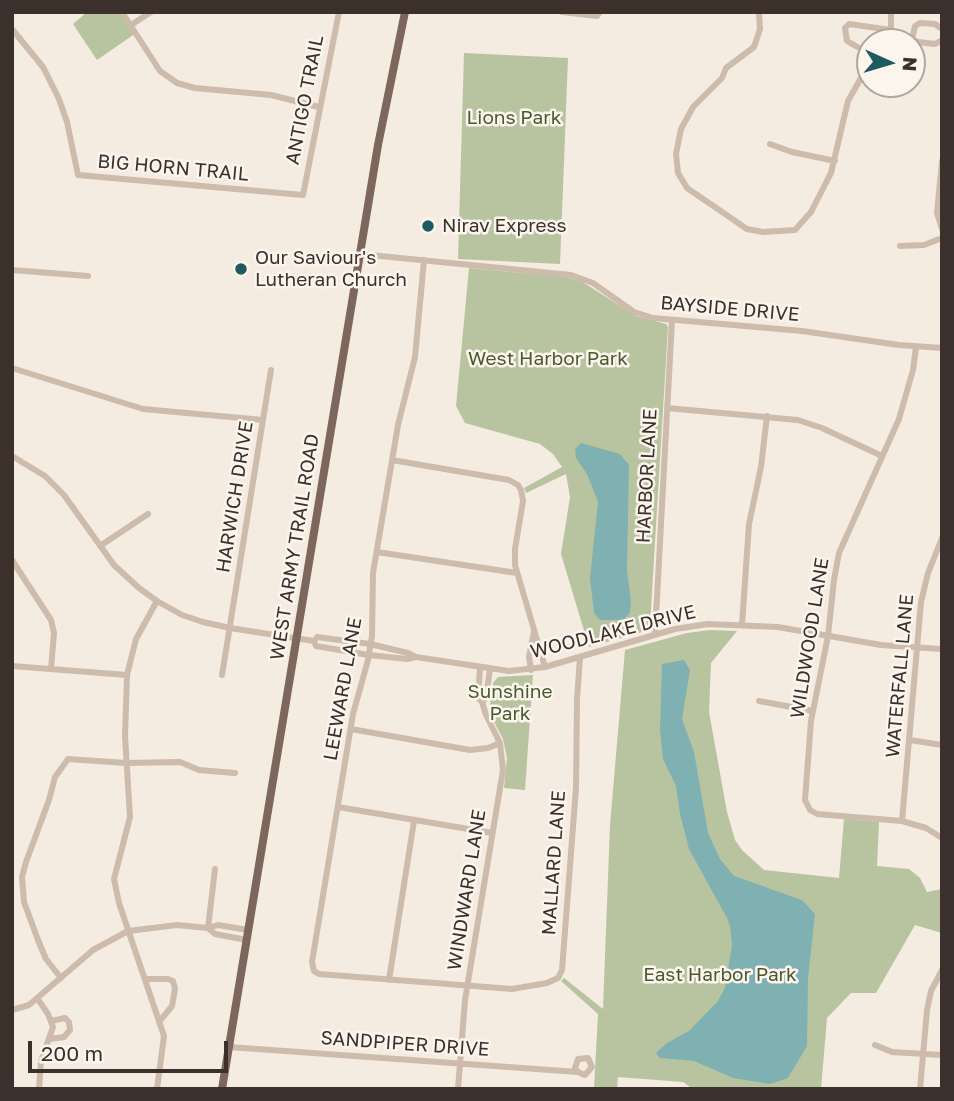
<!DOCTYPE html>
<style>
body{margin:0}
#map{position:relative;width:954px;height:1101px;overflow:hidden;background:#f4ebe1;font-family:"Golos Text",sans-serif}
canvas{display:block}
.frame{position:absolute;inset:0;border:14px solid #3b302b;pointer-events:none}
.north{position:absolute;left:856px;top:28px;width:70px;height:70px;box-sizing:border-box;background:#fbf5ee;border:2px solid #aea6a0;border-radius:50%;rotate:94deg;font-size:19px;font-weight:700;line-height:28px;text-align:center;color:#3b302b}
.north::after{content:'';display:block;margin:auto;width:24px;height:32px;background:#1f5a5e;clip-path:polygon(50% 0,100% 100%,50% 72%,0 100%)}
.scale{position:absolute;left:28px;top:1041px;width:200px;height:32px;box-sizing:border-box;border:4px solid #3b302b;border-top:0;padding-left:9px;font-size:21px;line-height:24px;white-space:nowrap;color:#3b302b;-webkit-text-stroke:5px #fbf5ee;paint-order:stroke}
</style>
<div id="map">
<canvas width="954" height="1101"></canvas>
<div class="frame"></div>
<div class="north">N</div>
<div class="scale">200 m</div>
</div>
<script>
const c = document.querySelector('canvas').getContext('2d');
c.lineJoin = 'round';
function fill(path, color) { c.fillStyle = color; c.fill(path, 'evenodd'); }
const poly = rows => new Path2D(rows.map(r => 'M' + r).join(''));
function stroke(path, color, width, dash) { c.strokeStyle = color; c.lineWidth = width; c.lineCap = dash ? 'butt' : 'round'; c.setLineDash(dash || []); c.stroke(path); }
function label(font, color, halo, rows, align = 'center') {
  c.font = font + ' "Golos Text",sans-serif'; c.lineWidth = 5; c.setLineDash([]); c.textBaseline = 'middle'; c.strokeStyle = halo; c.fillStyle = color; for (const [text, x, y, turn = 0] of rows) {
    c.save(); c.translate(x, y); c.rotate((+turn || 0) * Math.PI / 180); c.textAlign = isNaN(turn) ? turn : align; if (halo) c.strokeText(text, 0, 0); c.fillText(text, 0, 0); c.restore();
  }
}
const green = poly([
 [87,12,121,12,136,33,97,60,73,24],
 [464,53,568,58,560,264,458,259],
 [469,268,565,277,581,281,636,316,666,324,668,327,650,625,646,631,589,647,561,554,570,497,566,474,526,493,524,488,562,467,553,454,540,444,465,423,456,406],
 [710,630,737,631,711,663,709,712,727,812,735,840,742,850,764,870,839,878,844,819,879,822,877,866,909,869,920,878,927,892,942,889,942,933,915,925,876,993,851,993,827,1018,821,1089,693,1089,683,1082,618,1077,617,1089,594,1089,598,1014,561,981,564,978,603,1009,610,825,625,650,687,633],
 [533,675,525,790,504,788,507,758,503,739,489,712,493,683,498,677]
]);
const water = poly([
 [581,443,620,454,629,465,627,571,631,602,630,613,623,620,600,620,594,613,590,578,598,502,587,474,576,458,575,449],
 [684,660,690,670,682,719,694,752,708,833,720,859,734,876,802,900,815,914,808,978,807,1046,788,1078,770,1084,733,1078,694,1061,660,1058,656,1053,667,1043,689,1031,718,1001,725,988,732,945,730,926,727,918,689,849,680,814,676,786,663,759,660,730,662,664]
]);
const minor = poly([
 [122,12,160,71,177,83,195,88,271,95,319,107],
 [562,12,597,16,600,12],
 [759,12,760,29,754,47,726,68,722,78,693,107,681,129,676,154,678,173,687,188,747,229,763,232,795,230,811,212,831,173,848,101,870,62],
 [131,25,151,12],
 [12,29,43,67,59,99,67,122,78,175,303,195,339,12],
 [912,39,915,26,920,23,935,24,942,29],
 [883,42,891,30,891,12],
 [870,54,847,41,845,28,849,24,891,30,918,42,935,44,942,40],
 [770,144,792,152,835,161],
 [942,161,937,213,942,229],
 [900,246,924,245,942,238],
 [360,254,571,275,593,283,634,312,653,318,802,331,899,345,942,348],
 [424,260,415,357,398,425,373,573,372,636,368,660,353,714,312,962,314,971,319,974,512,989,547,983,558,978,562,970,576,788,577,700,580,657],
 [12,270,88,276],
 [916,347,913,370,899,419,839,553,834,580,828,636,811,721,805,800,810,810,817,814,902,821,926,828,942,838],
 [12,368,143,409,263,420],
 [667,408,798,420,822,428,882,456],
 [12,456,45,476,64,495,114,565,139,588,157,601,182,615,203,622,230,628,314,641,317,637,370,644,408,653,416,657,509,671,545,667,675,629,708,624,778,627,881,645,942,649],
 [392,460,509,480,518,485,521,490,523,501,515,549,515,565,545,667],
 [100,546,148,514],
 [377,552,517,573],
 [12,560,51,620,54,633,51,669],
 [742,625,749,524,761,467,767,416],
 [655,635,672,320],
 [314,641,316,646,369,655,407,659,416,657],
 [12,666,127,675],
 [531,670,529,657,534,631],
 [222,675,271,370],
 [759,701,813,711],
 [482,702,486,698,490,669],
 [351,729,470,750,488,748,500,743],
 [910,740,942,745],
 [338,807,492,833],
 [902,821,921,602,928,573,942,538],
 [208,928,215,869],
 [208,928,215,934,247,940],
 [61,978,46,959,38,940,24,902,22,877,26,862,49,800,55,777,68,759,126,763,180,762,199,770,235,773],
 [146,979,168,979,173,981,175,989,172,1006,159,1022],
 [389,980,414,821],
 [37,998,48,1014,53,1027,41,1061,39,1089],
 [12,1010,29,1005,93,950,128,931,177,925,208,928,218,925,248,930],
 [50,1039,64,1037,70,1030,69,1022,65,1018,51,1021],
 [875,1045,892,1052,942,1055],
 [229,1047,578,1072,585,1075,592,1067,588,1058,578,1059,575,1068,578,1072],
 [157,1089,164,1036,119,903,114,879,130,817,125,736,127,675,136,639,157,601],
 [458,1089,465,1000,503,770,500,743,486,715,482,702,478,698,480,668],
 [920,1089,927,1010,931,991,942,970]
]);
const major = poly([
 [222,1089,378,145,405,12]
]);
const markers = [
 [428,226,7,"#1f5a5e"],
 [241,269,7,"#1f5a5e"]
];
const streetNames = [
 ["ANTIGO TRAIL",305,100,-79],
 ["BIG HORN TRAIL",173,168,5],
 ["BAYSIDE DRIVE",730,309,5],
 ["HARBOR LANE",647,476,-87],
 ["HARWICH DRIVE",235,497,-81],
 ["WEST ARMY TRAIL ROAD",295,547,-81],
 ["WOODLAKE DRIVE",613,632,-14],
 ["WILDWOOD LANE",810,638,-81],
 ["WATERFALL LANE",900,676,-85],
 ["LEEWARD LANE",343,689,-80],
 ["MALLARD LANE",554,863,-86],
 ["WINDWARD LANE",467,890,-81],
 ["SANDPIPER DRIVE",405,1044,4]
];
const parkNames = [
 ["Lions Park",514,118],
 ["West Harbor Park",548,359],
 ["Sunshine",510,692],
 ["Park",510,714],
 ["East Harbor Park",720,975]
];
const poiNames = [
 ["Nirav Express",442,226],
 ["Our Saviour's",255,258],
 ["Lutheran Church",255,280]
];
fill(green, '#b8c4a0');
fill(water, '#7fb0b2');
stroke(minor, '#cdbbac', 6);
stroke(major, '#7d675c', 8);
for (const [x, y, r, color] of markers) { const dot = new Path2D(); dot.arc(x, y, r, 0, 2 * Math.PI); c.fillStyle = color; c.fill(dot); stroke(dot, '#fbf5ee', 2.5); }
label('19px', '#3b302b', '#fbf5ee', streetNames);
label('19px', '#4a5a2e', '#fbf5ee', parkNames);
label('19px', '#3b302b', '#fbf5ee', poiNames, 'left');
</script>
